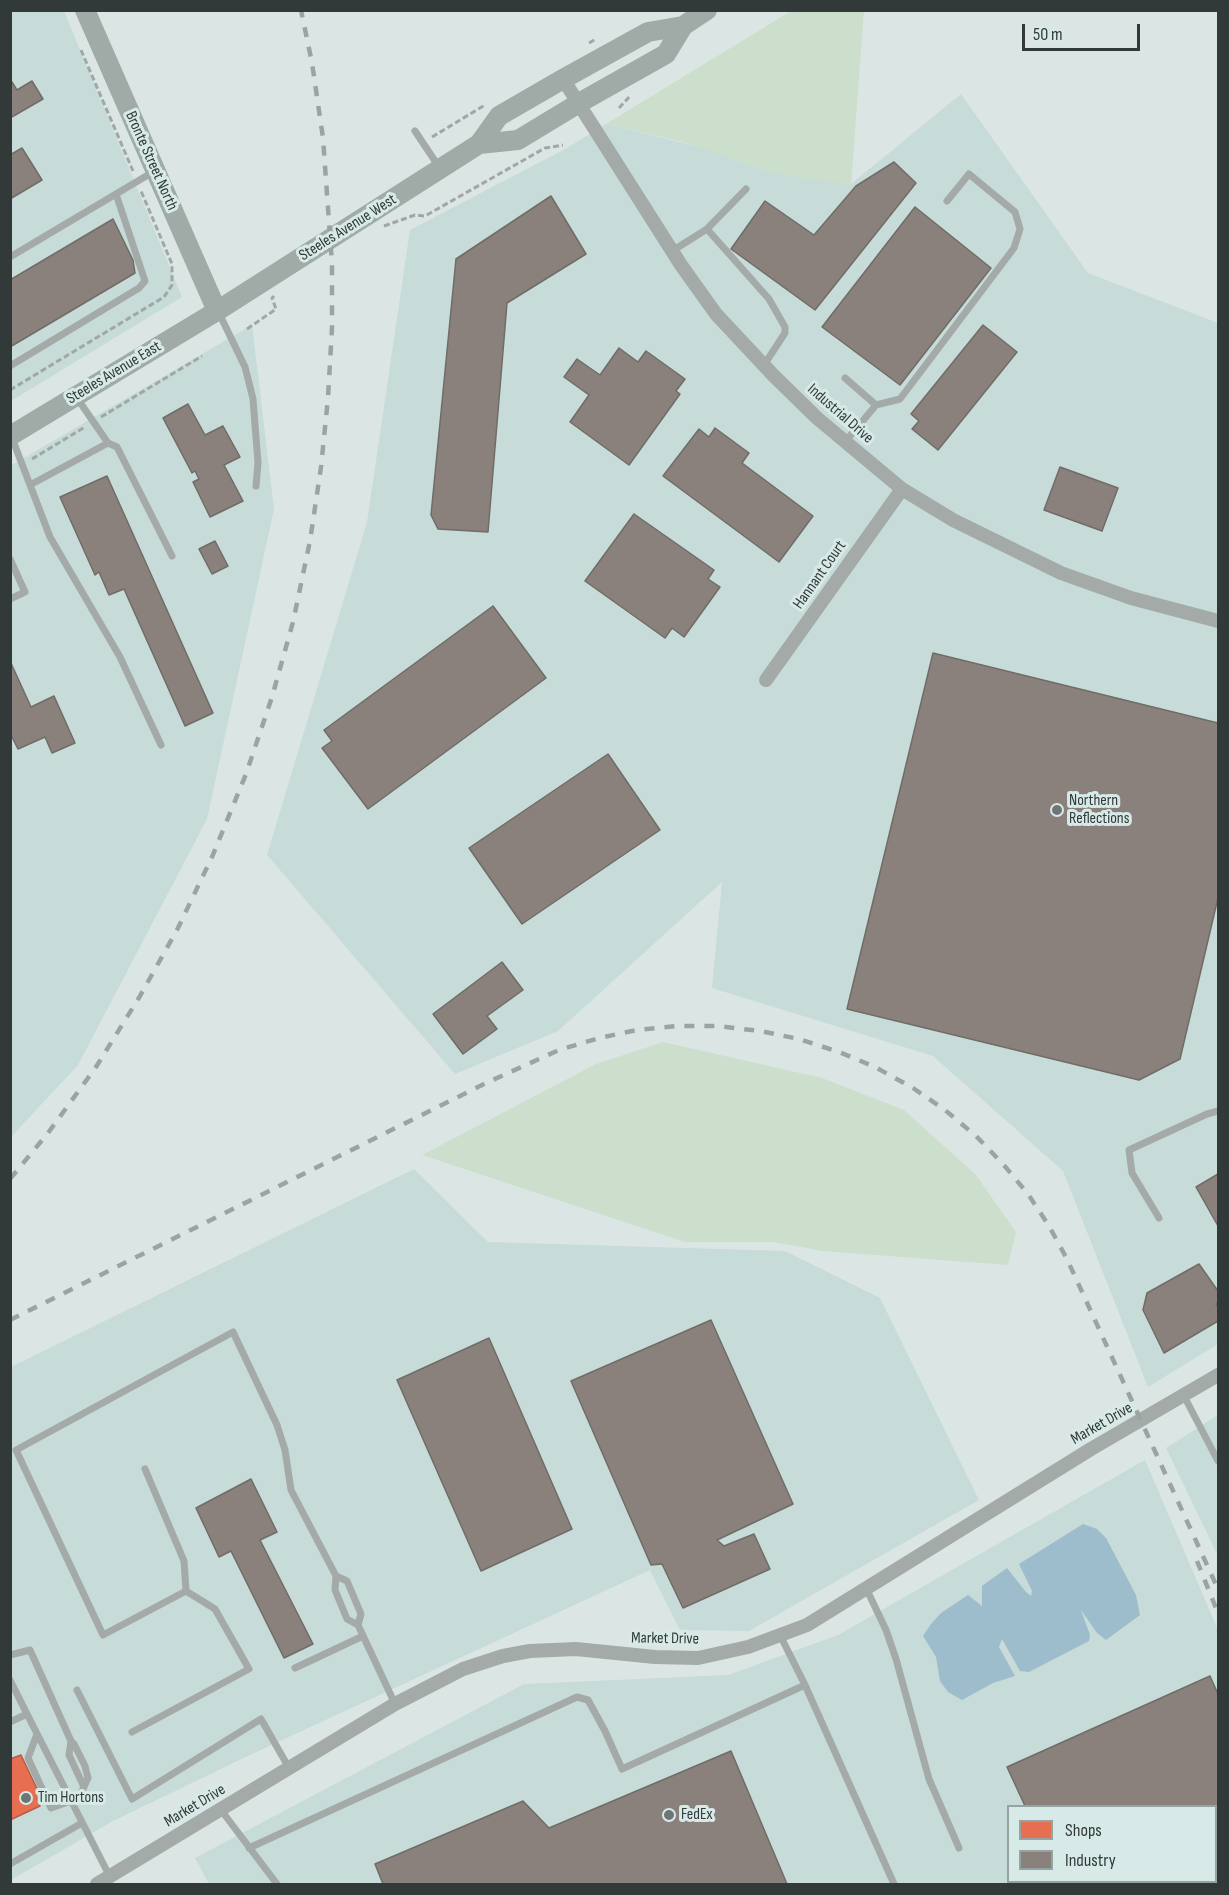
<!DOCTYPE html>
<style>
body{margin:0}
#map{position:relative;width:1229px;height:1895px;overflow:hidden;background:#dbe6e4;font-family:"Sofia Sans Condensed",sans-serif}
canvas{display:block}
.frame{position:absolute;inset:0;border:12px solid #323a39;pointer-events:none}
.legend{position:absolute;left:1007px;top:1805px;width:210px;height:78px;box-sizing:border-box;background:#d7eae8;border:2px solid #95a4a2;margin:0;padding:8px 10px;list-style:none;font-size:18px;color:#323a39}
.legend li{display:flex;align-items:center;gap:12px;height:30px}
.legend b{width:30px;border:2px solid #95a4a2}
.scale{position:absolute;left:1022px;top:24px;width:118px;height:27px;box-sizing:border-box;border:3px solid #323a39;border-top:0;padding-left:8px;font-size:18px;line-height:21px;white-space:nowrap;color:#323a39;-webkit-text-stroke:4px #d7eae8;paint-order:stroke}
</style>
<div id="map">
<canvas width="1229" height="1895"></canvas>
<div class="frame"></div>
<ul class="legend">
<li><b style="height:16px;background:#e76f51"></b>Shops</li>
<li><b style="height:16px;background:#8a817c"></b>Industry</li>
</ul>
<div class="scale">50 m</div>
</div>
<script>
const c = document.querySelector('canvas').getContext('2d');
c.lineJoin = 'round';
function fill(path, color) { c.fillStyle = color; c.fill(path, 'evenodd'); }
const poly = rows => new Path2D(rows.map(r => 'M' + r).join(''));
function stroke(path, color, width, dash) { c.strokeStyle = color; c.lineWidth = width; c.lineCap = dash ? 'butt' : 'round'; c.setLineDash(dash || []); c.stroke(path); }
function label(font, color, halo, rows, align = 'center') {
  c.font = font + ' "Sofia Sans Condensed",sans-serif'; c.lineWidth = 6; c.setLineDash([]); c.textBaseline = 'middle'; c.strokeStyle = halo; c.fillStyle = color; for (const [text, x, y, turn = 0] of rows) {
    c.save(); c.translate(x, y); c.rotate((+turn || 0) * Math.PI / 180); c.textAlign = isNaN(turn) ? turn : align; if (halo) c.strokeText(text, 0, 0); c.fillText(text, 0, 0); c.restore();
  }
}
const built = poly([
 [11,11,64,11,182,297,11,401],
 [961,94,1088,273,1218,323,1218,1344,1148,1387,1063,1171,933,1056,712,988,722,882,558,1031,455,1074,267,855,367,522,410,230,567,148,606,124,851,184],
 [252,325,274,509,207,819,78,1065,11,1137,10,466],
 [414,1169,488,1242,785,1251,880,1298,979,1500,749,1631,680,1630,650,1570,252,1754,113,1821,11,1880,11,1367],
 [1218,1415,1218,1556,1166,1448],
 [1145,1460,1218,1630,1218,1884,209,1884,195,1858,524,1684,728,1675,838,1635],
 [1008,1806,1216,1806,1216,1882,1008,1882]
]);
const green = poly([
 [791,11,864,11,851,185,771,173,683,142,606,124],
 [663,1042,822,1078,904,1110,976,1175,1016,1232,1008,1265,823,1251,774,1242,685,1242,422,1155,596,1064]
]);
const water = poly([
 [1083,1524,1097,1529,1106,1538,1136,1595,1140,1615,1106,1640,1097,1633,1081,1610,1090,1635,1089,1641,1029,1672,1020,1671,1002,1639,999,1647,1015,1676,993,1683,962,1700,948,1692,940,1681,936,1657,923,1636,931,1624,941,1613,968,1595,982,1606,982,1586,1007,1568,1026,1592,1031,1596,1032,1591,1019,1564]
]);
const shops = poly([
 [21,1755,41,1797,37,1798,40,1806,10,1820,10,1759,21,1755]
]);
const industry = poly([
 [10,79,17,90,32,81,43,99,10,118,10,79],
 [22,148,42,180,10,199,10,155,22,148],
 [894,162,916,183,815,310,731,249,765,201,814,235,856,186,894,162],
 [551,196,586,254,507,303,488,532,438,529,431,515,456,259,551,196],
 [915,207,991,268,900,385,822,327,915,207],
 [113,219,133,260,135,273,10,347,10,280,113,219],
 [983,325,1017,352,938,450,912,429,919,421,911,414,983,325],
 [619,348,638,362,646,351,685,379,676,391,680,394,629,465,570,422,589,395,564,377,577,359,600,375,619,348],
 [188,404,205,435,223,426,240,457,224,465,243,501,210,517,193,482,199,479,195,471,192,473,163,418,188,404],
 [715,428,749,453,742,463,813,516,779,562,663,476,699,429,709,437,715,428],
 [1060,467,1118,488,1102,531,1044,510,1060,467],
 [107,476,213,713,185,726,124,589,109,595,99,572,95,575,60,497,107,476],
 [634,514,714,570,708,579,720,587,684,637,672,628,665,638,585,581,634,514],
 [215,541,228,566,212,574,199,549,215,541],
 [493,606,546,678,368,809,322,748,332,741,324,730,493,606],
 [933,653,1218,723,1218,898,1180,1059,1139,1080,847,1009,933,653],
 [10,661,31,707,54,696,75,743,52,753,45,737,18,749,10,733,10,661],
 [608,754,660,830,522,924,469,848,608,754],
 [502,962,523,990,487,1016,497,1029,463,1054,433,1014,502,962],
 [1218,1174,1218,1226,1196,1187,1218,1174],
 [1199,1264,1218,1291,1218,1302,1216,1304,1218,1307,1218,1321,1164,1353,1143,1310,1147,1293,1199,1264],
 [711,1320,793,1504,717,1540,724,1546,754,1534,770,1569,683,1608,662,1564,651,1565,571,1381,711,1320],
 [489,1338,572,1529,481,1571,397,1380,489,1338],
 [251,1479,277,1532,260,1540,313,1644,284,1658,231,1551,219,1557,196,1508,251,1479],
 [1210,1676,1218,1694,1218,1884,1061,1884,1060,1882,1216,1882,1216,1806,1025,1806,1007,1767,1210,1676],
 [731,1751,787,1884,383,1884,375,1864,523,1801,549,1828,731,1751]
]);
const path = poly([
 [589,43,596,39],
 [81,50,133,171],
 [619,108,631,95],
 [432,137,485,105],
 [384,226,415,215,425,216,545,148,563,145],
 [247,329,276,309,272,298,274,296],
 [10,390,164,297,172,285,172,264,141,191],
 [101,417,202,356],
 [32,459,85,427]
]);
const lane = poly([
 [415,131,439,167],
 [707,229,746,189],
 [672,251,707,229,769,299,785,327,785,333,764,365],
 [10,257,153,172],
 [219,313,245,367,253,399,258,463,256,486],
 [10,366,139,288,145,281,116,194],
 [845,378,876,405],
 [77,398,108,443],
 [12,438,50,537,120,657,161,745],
 [845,442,876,405,900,399,1014,248,1020,229,1015,212,969,174,947,201],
 [30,485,108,443,117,447,172,556],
 [10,559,25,592,10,599],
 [1159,1218,1132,1173,1129,1150,1207,1114,1218,1111],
 [1184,1396,1218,1461],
 [145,1469,184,1561,186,1591],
 [336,1576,347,1581,361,1614,358,1625],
 [866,1588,886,1630,896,1659,929,1779,959,1848],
 [186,1591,103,1635,16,1450,233,1332,277,1425,285,1450,291,1490,336,1576,335,1590,347,1619,358,1625,395,1704],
 [780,1635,805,1685,894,1884],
 [10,1655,30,1650,71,1741,74,1744,85,1766,88,1778,80,1795,71,1801,51,1808,28,1758,37,1734],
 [295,1668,363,1636],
 [10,1680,27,1714],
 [77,1690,132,1799,261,1719,289,1768],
 [10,1722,27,1714,110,1877],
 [132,1732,249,1669,215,1609,186,1591],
 [71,1741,69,1755,84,1787],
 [221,1810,277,1884],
 [249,1848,577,1697,588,1700,605,1731,622,1769,805,1685],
 [10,1864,82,1823]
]);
const street = poly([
 [563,79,681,265,716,314,773,375,817,418,902,489,953,520,1061,573,1131,598,1218,621],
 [766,680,902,489],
 [97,1884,395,1704,463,1669,503,1656,530,1651,576,1649,655,1657,698,1658,748,1647,807,1625,1091,1449,1218,1375]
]);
const secondary = poly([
 [85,10,217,311],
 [479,144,518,140,579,103,666,54,683,26],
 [10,436,217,311,479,144,499,116,563,79,648,32,683,26,707,10]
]);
const rail = poly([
 [10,1179,48,1133,96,1067,140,996,178,928,212,857,246,774,272,697,293,622,310,541,321,467,328,398,332,328,332,264,323,138,312,63,301,10],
 [10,1320,486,1083,559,1050,599,1038,637,1030,677,1026,717,1026,760,1031,799,1039,839,1052,875,1067,913,1088,945,1110,976,1136,1003,1164,1028,1194,1049,1226,1067,1259,1218,1589],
 [1197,1561,1218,1613]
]);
const markers = [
 [1057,810,6,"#6d7675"],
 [26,1798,6,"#6d7675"],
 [669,1815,6,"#6d7675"]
];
const streetNames = [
 ["Bronte Street North",151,161,66],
 ["Steeles Avenue West",348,228,-32],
 ["Steeles Avenue East",114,373,-31],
 ["Industrial Drive",840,414,41],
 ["Hannant Court",820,575,-55],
 ["Market Drive",1102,1424,-30],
 ["Market Drive",665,1639,1],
 ["Market Drive",195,1806,-31]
];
const poiNames = [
 ["Northern",1069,801],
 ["Reflections",1069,819],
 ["Tim Hortons",38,1798],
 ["FedEx",681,1815]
];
fill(built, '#c7dbd8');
fill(green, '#ccdecc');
fill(water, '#9dbdcd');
fill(shops, '#e76f51');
stroke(shops, '#b15f4a', 1.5);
fill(industry, '#8a817c');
stroke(industry, '#706c68', 1.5);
stroke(path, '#a0a8a5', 3, [6, 3]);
stroke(lane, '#a3aaa8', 7);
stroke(street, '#a3aaa8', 14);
stroke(secondary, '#a0aaa6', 20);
stroke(rail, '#9ca4a1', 4.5, [10, 10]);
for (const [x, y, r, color] of markers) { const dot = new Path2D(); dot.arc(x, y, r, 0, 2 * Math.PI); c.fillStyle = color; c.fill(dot); stroke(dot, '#d7eae8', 2); }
label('16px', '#323a39', '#d7eae8', streetNames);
label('16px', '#323a39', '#d7eae8', poiNames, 'left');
</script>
